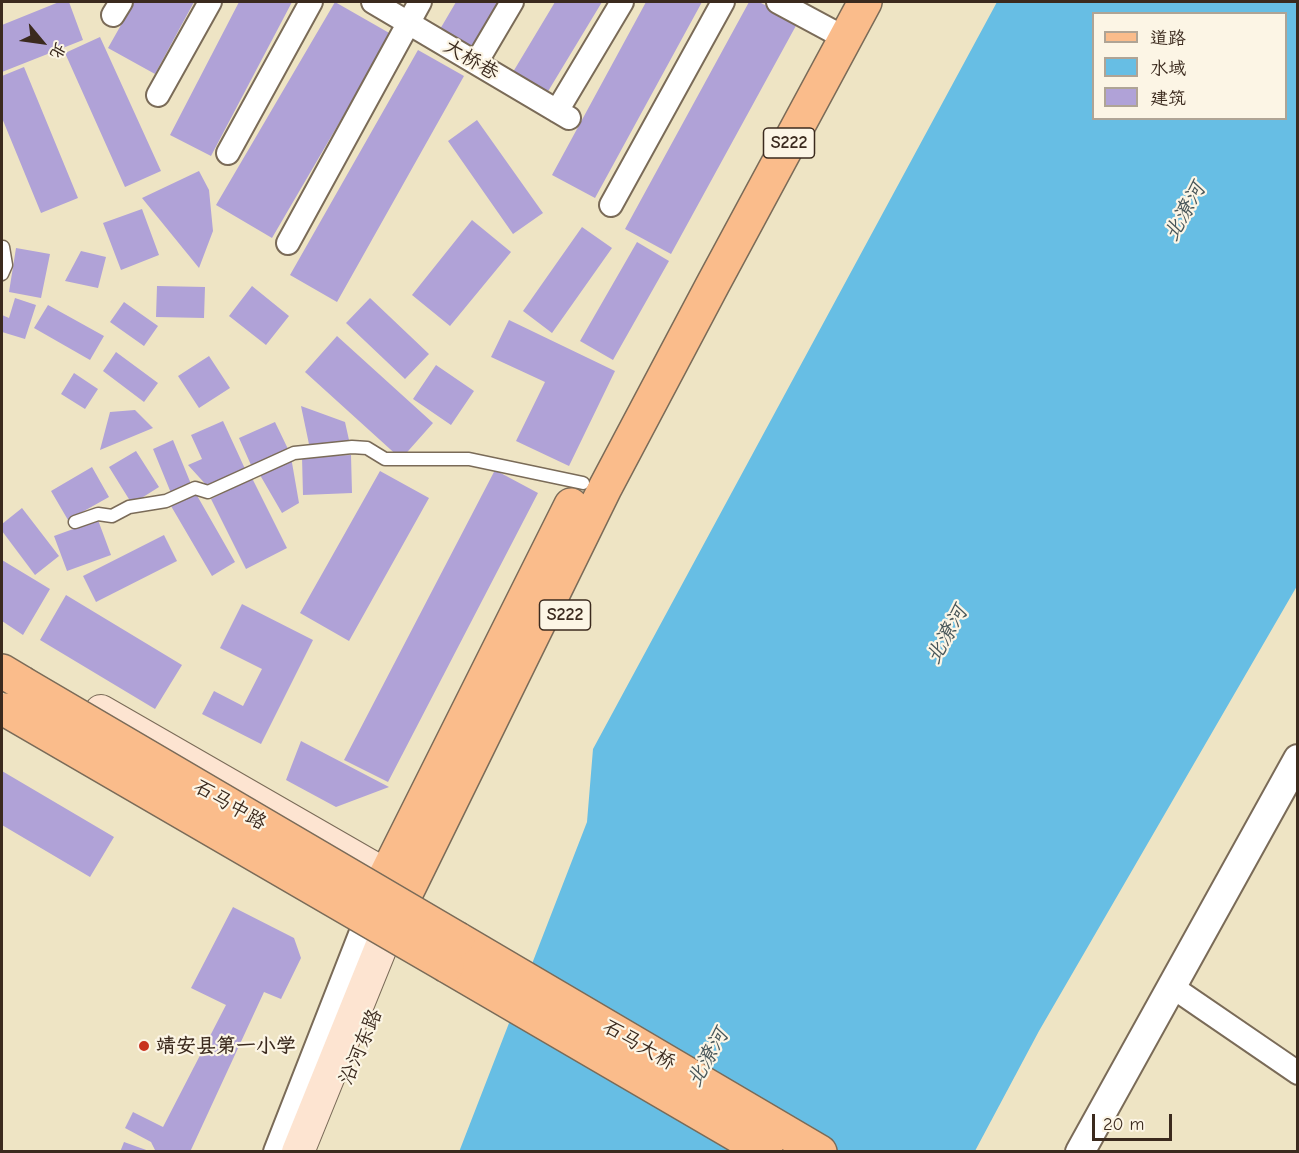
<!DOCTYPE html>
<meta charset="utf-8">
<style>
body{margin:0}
#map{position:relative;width:1299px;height:1153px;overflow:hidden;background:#eee4c4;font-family:"Comic Neue","LXGW WenKai TC",sans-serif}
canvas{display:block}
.frame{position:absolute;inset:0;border:3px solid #3b2a1e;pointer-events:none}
.legend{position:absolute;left:1092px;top:12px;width:195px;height:108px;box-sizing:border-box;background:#fcf5e5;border:2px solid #afa495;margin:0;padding:8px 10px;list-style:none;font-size:18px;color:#3b2a1e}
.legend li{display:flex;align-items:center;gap:12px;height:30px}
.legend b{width:30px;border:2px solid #afa495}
.north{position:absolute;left:12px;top:12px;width:60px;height:60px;-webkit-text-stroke:4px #fcf5e5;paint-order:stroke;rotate:119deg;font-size:16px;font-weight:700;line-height:24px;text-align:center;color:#3b2a1e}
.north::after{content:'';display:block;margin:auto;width:21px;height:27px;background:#3b2a1e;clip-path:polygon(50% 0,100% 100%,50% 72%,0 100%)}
.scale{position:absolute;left:1092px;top:1114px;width:80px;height:27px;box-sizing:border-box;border:3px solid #3b2a1e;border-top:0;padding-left:8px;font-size:18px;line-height:21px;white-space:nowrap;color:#3b2a1e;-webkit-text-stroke:4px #fcf5e5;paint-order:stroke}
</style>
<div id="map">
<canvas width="1299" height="1153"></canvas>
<div class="frame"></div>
<ul class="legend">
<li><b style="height:8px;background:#fabc8b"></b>道路</li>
<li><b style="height:16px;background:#67bee4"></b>水域</li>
<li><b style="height:16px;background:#b0a2d7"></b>建筑</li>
</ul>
<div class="north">北</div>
<div class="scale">20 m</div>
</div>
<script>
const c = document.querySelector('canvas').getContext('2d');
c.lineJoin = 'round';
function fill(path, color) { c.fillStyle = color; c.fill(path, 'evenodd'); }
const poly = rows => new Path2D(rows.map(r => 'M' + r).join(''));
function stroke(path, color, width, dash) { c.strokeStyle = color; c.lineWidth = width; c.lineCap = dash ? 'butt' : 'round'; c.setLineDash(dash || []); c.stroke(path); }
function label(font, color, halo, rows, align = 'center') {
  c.font = font + ' "Comic Neue","LXGW WenKai TC",sans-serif'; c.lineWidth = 4.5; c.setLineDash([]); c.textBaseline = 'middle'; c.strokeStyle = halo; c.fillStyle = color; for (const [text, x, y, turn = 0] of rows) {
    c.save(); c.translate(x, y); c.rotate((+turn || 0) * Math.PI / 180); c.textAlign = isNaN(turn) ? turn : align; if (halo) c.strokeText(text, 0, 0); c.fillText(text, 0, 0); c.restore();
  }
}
const water = poly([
 [997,2,1297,2,1297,586,1039,1031,975,1151,459,1152,587,822,593,749],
 [1094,14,1286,14,1286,118,1094,118]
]);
const building = poly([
 [59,2,69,2,83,40,2,72,2,25],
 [134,2,194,2,155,74,108,48],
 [239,2,292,2,211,156,170,135],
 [335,2,391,34,272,238,216,205],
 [456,2,500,2,470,55,436,36],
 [555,2,602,2,544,98,510,77],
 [646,2,702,2,595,198,552,175],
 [749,2,759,2,798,22,671,254,625,229],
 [100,37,161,171,125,187,65,53],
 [418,50,464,76,337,302,290,275],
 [24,67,78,198,41,213,2,118,2,76],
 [477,120,543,213,513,234,448,141],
 [199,171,209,190,213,231,199,268,142,198],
 [142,209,159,255,121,270,103,223],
 [472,220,511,252,450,326,412,295],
 [582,227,612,248,552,333,523,311],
 [637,242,669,261,613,360,580,341],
 [16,248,50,254,41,298,9,292],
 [81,251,106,257,98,288,65,281],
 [157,286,205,287,204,318,156,317],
 [252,286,289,316,266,345,229,316],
 [15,298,36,305,25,339,2,332,2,315,9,318],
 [370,298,429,354,405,379,346,323],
 [124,302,158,326,144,346,110,322],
 [48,305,104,336,90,360,34,328],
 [509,320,615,371,569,466,516,441,545,382,491,357],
 [337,336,433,423,401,459,305,372],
 [116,352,158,383,144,402,103,371],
 [209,356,230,388,199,408,178,376],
 [436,365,474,391,451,425,413,399],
 [74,373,98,389,85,409,61,394],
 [301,406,345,422,349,440,310,449],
 [135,410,153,428,100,450,110,412],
 [223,421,246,471,209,488,188,465,202,459,191,435],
 [275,422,288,449,251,465,239,438],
 [173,440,191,484,171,493,153,449],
 [136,451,159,487,132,504,109,467],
 [351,455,352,493,303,495,302,457],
 [291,457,299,503,282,513,260,475],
 [92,467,109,497,68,520,51,491],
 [495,470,538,493,388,782,344,760],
 [380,471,429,498,349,641,300,613],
 [252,478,287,548,246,569,211,499],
 [195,492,235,562,212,576,171,506],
 [22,508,59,556,35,575,2,531,2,524],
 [98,520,111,555,67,571,54,536],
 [164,535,177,561,96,602,83,576],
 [2,560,50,589,23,635,2,621],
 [66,595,182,665,155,709,40,640],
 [242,604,313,640,261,744,202,714,214,691,243,706,262,669,220,648],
 [301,741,389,787,336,807,286,780],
 [2,771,114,837,90,877,2,825],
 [233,907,294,938,301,958,281,999,264,992,190,1152,156,1152,151,1142,125,1128,133,1112,163,1127,226,1005,191,988],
 [124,1142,149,1151,149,1152,120,1152]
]);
const service = poly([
 [2,274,6,265,3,247],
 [75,522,98,514,112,516,129,507,166,501,195,488,208,492,294,453,352,447,367,448,385,459,469,459,583,483]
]);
const minor = poly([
 [373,2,569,118],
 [778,2,845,38],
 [113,15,121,2],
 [476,63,512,2],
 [158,95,210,2],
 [557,111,622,2],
 [228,153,311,2],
 [611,205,723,2],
 [288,243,420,2],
 [1171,986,1298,1073]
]);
const tertiary = poly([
 [278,1152,377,899],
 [1080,1152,1298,759]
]);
const secondary = poly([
 [101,711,386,875],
 [298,1152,388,930]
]);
const primary = poly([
 [2,671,22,683],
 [386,875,571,505],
 [388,930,605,488,713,284,865,2],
 [458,939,820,1152],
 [447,966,766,1152]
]);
const primaryBridge = poly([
 [22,683,458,939],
 [6,710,447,966]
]);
const markers = [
 [144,1046,6,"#c8321e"]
];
const shields = [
 [789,143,51],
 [565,615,51]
];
const shieldNames = [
 ["S222",789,143],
 ["S222",565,615]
];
const streetNames = [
 ["大桥巷",471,60,31],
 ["石马中路",230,805,30],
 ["石马大桥",639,1045,30],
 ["沿河东路",361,1047,-67]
];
const poiNames = [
 ["靖安县第一小学",156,1046]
];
const waterNames = [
 ["北潦河",1185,212,-61],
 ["北潦河",947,635,-61],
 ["北潦河",708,1058,-61]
];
fill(water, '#67bee4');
fill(building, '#b0a2d7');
stroke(service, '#7a6b58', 15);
stroke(minor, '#7a6b58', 26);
stroke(tertiary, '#7a6b58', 32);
stroke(secondary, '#7a6b58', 34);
stroke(primary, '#7a6b58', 36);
stroke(service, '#fff', 12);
stroke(minor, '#fff', 22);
stroke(tertiary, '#fff', 28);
stroke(secondary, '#fde4d1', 32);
stroke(primary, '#fabc8b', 33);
stroke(primaryBridge, '#7a6b58', 36, []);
stroke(primaryBridge, '#fabc8b', 33);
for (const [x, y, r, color] of markers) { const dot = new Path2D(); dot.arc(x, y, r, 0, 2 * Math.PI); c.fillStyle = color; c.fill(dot); stroke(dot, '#fcf5e5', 2); }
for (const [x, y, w] of shields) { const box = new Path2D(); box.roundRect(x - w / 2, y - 15, w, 30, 4.5); c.fillStyle = '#fcf5e5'; c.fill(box); stroke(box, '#3b2a1e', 1.5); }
label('bold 18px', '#3b2a1e', null, shieldNames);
label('20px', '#3b2a1e', '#fcf5e5', streetNames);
label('bold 20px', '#3b2a1e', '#fcf5e5', poiNames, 'left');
label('italic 21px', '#485659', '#fcf5e5', waterNames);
</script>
